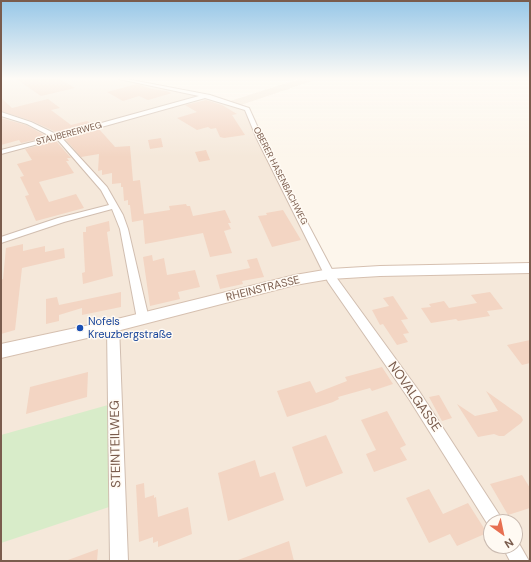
<!DOCTYPE html>
<meta charset="utf-8">
<style>
body{margin:0}
#map{position:relative;width:531px;height:562px;overflow:hidden;background:#fdf6ec;font-family:"DM Sans",sans-serif}
canvas{display:block}
.frame{position:absolute;inset:0;border:2px solid #7a5c4d;pointer-events:none}
.north{position:absolute;left:483px;top:514px;width:40px;height:40px;box-sizing:border-box;background:#fffaf3;border:1px solid #cabbb1;border-radius:50%;rotate:147deg;font-size:11px;font-weight:700;line-height:16px;text-align:center;color:#7a5c4d}
.north::after{content:'';display:block;margin:auto;width:14px;height:18px;background:#e76f51;clip-path:polygon(50% 0,100% 100%,50% 72%,0 100%)}
</style>
<div id="map">
<canvas width="531" height="562"></canvas>
<div class="frame"></div>
<div class="north">N</div>
</div>
<script>
const c = document.querySelector('canvas').getContext('2d');
c.lineJoin = 'round';
function fill(path, color) { c.fillStyle = color; c.fill(path, 'evenodd'); }
const poly = rows => new Path2D(rows.map(r => 'M' + r).join(''));
function stroke(path, color, width, dash) { c.strokeStyle = color; c.lineWidth = width; c.lineCap = dash ? 'butt' : 'round'; c.setLineDash(dash || []); c.stroke(path); }
function label(font, color, halo, rows, align = 'center') {
  c.font = font + ' "DM Sans",sans-serif'; c.lineWidth = 3; c.setLineDash([]); c.textBaseline = 'middle'; c.strokeStyle = halo; c.fillStyle = color; for (const [text, x, y, turn = 0] of rows) {
    c.save(); c.translate(x, y); c.rotate((+turn || 0) * Math.PI / 180); c.textAlign = isNaN(turn) ? turn : align; if (halo) c.strokeText(text, 0, 0); c.fillText(text, 0, 0); c.restore();
  }
}
const residential = poly([
 [1,79,121,79,176,89,227,102,299,79,315,80,241,105,245,108,330,274,530,268,530,561,1,561],
 [491,522,515,522,515,546,491,546]
]);
const green = poly([
 [108,405,112,506,1,543,1,435]
]);
const building = poly([
 [16,79,60,79,75,88,41,96],
 [137,84,152,89,166,91,172,93,148,100,139,96,123,101,107,92],
 [1,98,12,108,48,99,60,108,51,110,71,125,87,121,92,124,58,133,32,121,1,111],
 [206,100,222,105,237,114,232,115,245,135,224,138,220,137,216,128,211,129,208,127,197,130,177,118,197,112,185,105],
 [1,118,26,125,48,137,21,143,19,140,1,145],
 [99,129,115,147,130,146,133,181,140,180,144,214,170,210,169,206,186,204,187,206,190,206,193,216,225,210,231,223,228,223,231,229,224,231,232,253,210,257,203,233,145,244,143,220,132,222,130,205,128,205,128,200,124,201,123,187,121,187,121,183,112,184,112,173,102,175,102,170,98,171,99,154,81,157,65,139],
 [161,138,163,147,150,149,148,140],
 [56,141,71,158,67,158,69,161,66,161,74,173,39,182,49,202,76,194,84,208,36,221,25,196,29,195,20,177,24,176,17,164,32,160,25,149],
 [206,150,210,160,199,162,195,152],
 [283,210,301,240,272,247,258,216,267,215,266,213],
 [109,221,110,231,107,232,113,276,83,284,82,273,85,272,83,232,86,232,86,227],
 [23,244,23,251,45,246,45,252,64,248,65,258,22,268,15,330,1,334,1,280,3,279,6,248],
 [152,255,153,261,164,258,167,275,195,270,200,287,178,292,180,299,150,306,143,257],
 [257,258,264,277,242,281,243,284,220,289,216,275,250,268,247,260],
 [121,292,121,307,82,315,82,308,59,315,59,321,46,324,46,299,57,297,59,305],
 [490,292,503,309,487,311,490,316,458,321,456,319,431,323,421,308,431,307,429,304,444,301,449,308,477,303,471,295],
 [393,296,408,319,401,320,409,333,403,334,408,342,397,345,383,324,380,325,372,310,389,306,383,298],
 [530,340,530,363,522,365,507,345],
 [382,367,393,384,372,391,370,388,338,397,339,399,333,402,287,417,277,391,310,381,316,393,347,381,345,377],
 [88,372,87,397,26,414,30,387],
 [486,391,521,416,523,420,521,423,504,436,499,436,494,434,478,437,457,404,475,416,498,411],
 [439,395,452,418,442,421,429,397],
 [387,411,406,445,400,448,407,460,374,472,366,454,376,450,361,420],
 [326,435,343,473,306,487,292,447],
 [255,460,260,477,275,472,284,500,228,521,218,473],
 [522,475,530,488,530,508,508,515,490,484],
 [144,483,145,498,154,495,154,498,156,497,158,517,188,507,192,534,158,547,158,541,153,543,153,537,139,542,136,485],
 [429,489,443,514,468,503,487,533,457,546,450,534,429,543,406,498],
 [289,541,294,561,239,561,238,560],
 [98,549,97,561,68,561,68,560]
]);
const street = poly([
 [119,79,126,79,210,95,249,108,263,139,336,277,419,391,504,522,491,522,490,528,409,399,328,282,257,139,245,110,205,98,62,138,107,187,123,215,128,229,149,319,147,322,143,323,139,322,137,319,120,229,112,209,64,222,1,243,1,237,58,218,109,205,101,190,57,139,1,154,1,150,52,137,27,124,1,116,1,112,31,122,58,135,199,96,119,79],
 [113,321,117,323,119,326,128,561,110,561,107,326,109,323,113,321],
 [515,539,517,540,529,561,510,561,502,546,515,546,515,539]
]);
const secondary = poly([
 [530,263,530,273,380,276,330,279,295,285,113,332,1,358,1,344,113,320,295,275,330,269,380,266,530,263]
]);
const markers = [
 [80,328,4,"#1a4fb4"]
];
const farStreetnames = [
 ["STAUBERERWEG",69,134,-15],
 ["OBERER HASENBACHWEG",280,176,63]
];
const streetNames = [
 ["RHEINSTRASSE",263,289,-14]
];
const transitNames = [
 ["Nofels",88,322],
 ["Kreuzbergstraße",88,335]
];
const nearStreetnames = [
 ["NOVALGASSE",414,397,55],
 ["STEINTEILWEG",116,444,-91]
];
fill(residential, '#f5e8da');
fill(green, '#d8ecc9');
fill(building, '#f3d5c3');
stroke(street, '#d1beb0', 2);
stroke(secondary, '#d6c0b0', 2);
fill(street, '#fff');
fill(secondary, '#fff');
const sky = c.createLinearGradient(0, 0, 0, 157);
sky.addColorStop(0, '#97c7e8');
sky.addColorStop(0.5, '#fefbf6');
sky.addColorStop(1, '#fefbf600');
c.fillStyle = sky;
c.fillRect(0, 0, 531, 157);
for (const [x, y, r, color] of markers) { const dot = new Path2D(); dot.arc(x, y, r, 0, 2 * Math.PI); c.fillStyle = color; c.fill(dot); stroke(dot, '#fffaf3', 1.5); }
label('9px', '#7a5c4d', '#fffaf3', farStreetnames);
label('11px', '#7a5c4d', '#fffaf3', streetNames);
label('11px', '#164399', '#fffaf3', transitNames, 'left');
label('13px', '#7a5c4d', '#fffaf3', nearStreetnames);
</script>
